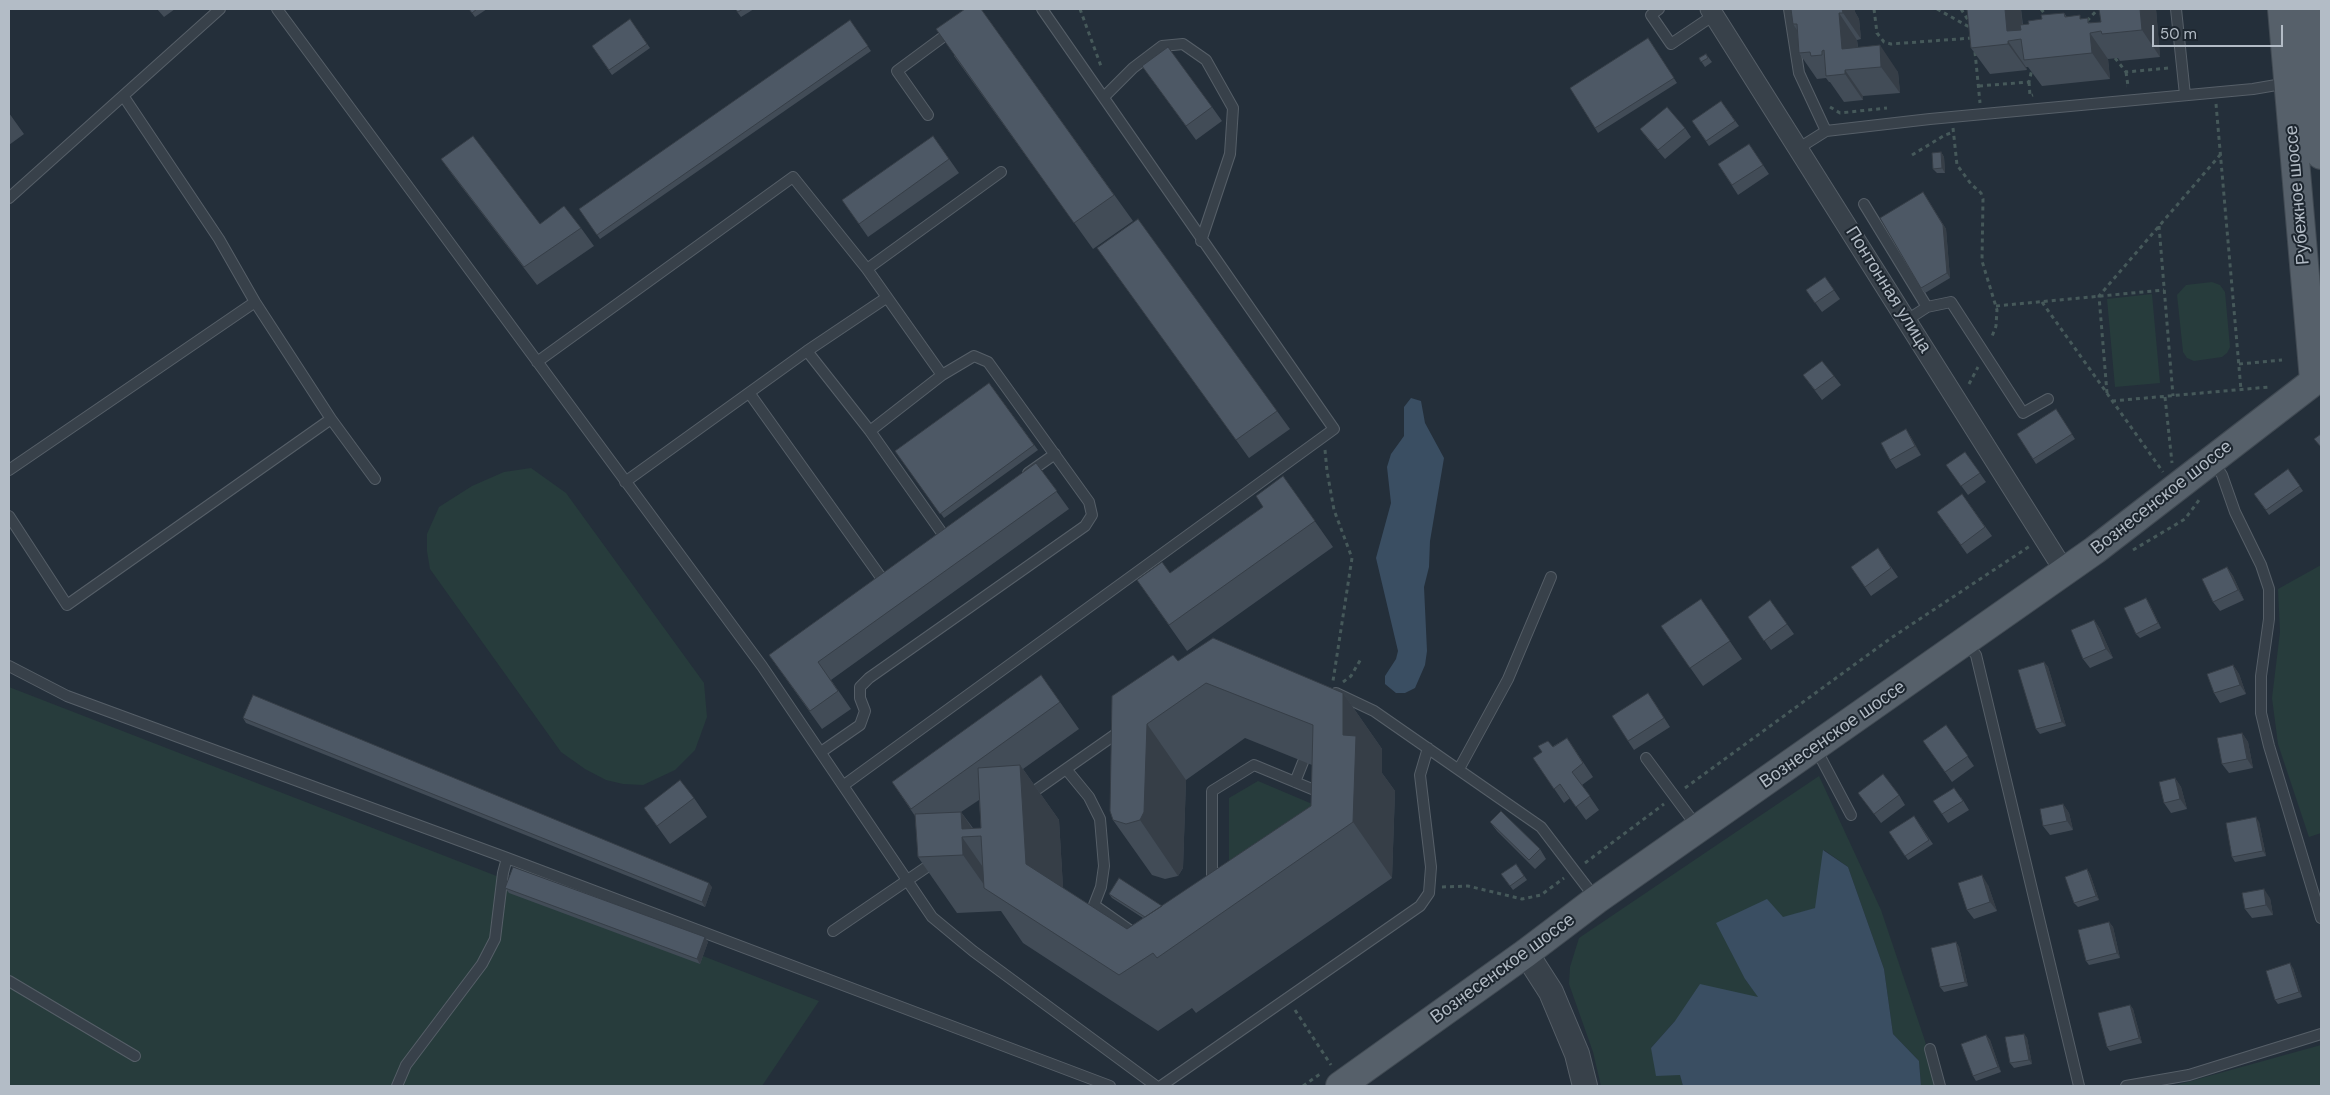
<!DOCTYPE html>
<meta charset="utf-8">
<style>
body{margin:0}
#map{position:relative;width:2330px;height:1095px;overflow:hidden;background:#242f3a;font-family:"DM Sans",sans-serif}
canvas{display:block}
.frame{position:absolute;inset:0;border:10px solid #b3bcc6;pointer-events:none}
.scale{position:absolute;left:2152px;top:25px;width:131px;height:22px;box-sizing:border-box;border:2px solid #b3bcc6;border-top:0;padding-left:6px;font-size:15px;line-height:18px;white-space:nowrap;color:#b3bcc6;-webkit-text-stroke:4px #1d262f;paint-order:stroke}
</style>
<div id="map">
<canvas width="2330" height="1095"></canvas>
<div class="frame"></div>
<div class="scale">50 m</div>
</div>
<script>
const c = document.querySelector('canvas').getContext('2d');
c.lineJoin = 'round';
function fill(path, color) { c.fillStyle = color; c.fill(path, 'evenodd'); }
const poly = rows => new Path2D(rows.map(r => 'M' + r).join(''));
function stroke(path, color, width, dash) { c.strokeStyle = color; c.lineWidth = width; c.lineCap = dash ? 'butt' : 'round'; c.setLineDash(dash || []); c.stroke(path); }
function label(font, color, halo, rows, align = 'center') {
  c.font = font + ' "DM Sans",sans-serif'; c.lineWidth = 4; c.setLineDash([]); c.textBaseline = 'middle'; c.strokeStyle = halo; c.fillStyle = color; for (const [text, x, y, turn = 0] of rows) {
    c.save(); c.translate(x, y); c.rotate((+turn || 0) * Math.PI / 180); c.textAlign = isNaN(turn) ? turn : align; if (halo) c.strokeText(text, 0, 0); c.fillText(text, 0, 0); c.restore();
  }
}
const green = poly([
 [2212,282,2220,285,2225,292,2230,347,2227,353,2222,357,2194,361,2187,358,2183,352,2177,295,2186,285],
 [2152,294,2160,383,2115,387,2107,299],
 [531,468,566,493,704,683,707,717,695,750,675,770,643,785,623,784,606,780,585,769,561,752,430,569,427,551,427,534,439,507,472,486,504,472],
 [2321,565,2321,833,2309,837,2278,744,2272,698,2280,632,2278,589],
 [9,687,819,1001,762,1086,9,1086],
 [1819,776,1881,910,1925,1041,1935,1086,1921,1086,1919,1061,1893,1034,1884,969,1848,867,1824,850,1816,908,1783,918,1745,979,1759,997,1675,1021,1651,1048,1680,1075,1683,1086,1601,1086,1593,1052,1569,984,1570,967,1579,938],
 [1258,781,1317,806,1229,889,1229,798],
 [2321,1045,2321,1086,2173,1086]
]);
const water = poly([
 [1411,398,1421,401,1425,423,1444,458,1430,541,1429,567,1424,587,1427,651,1425,665,1415,688,1405,693,1396,693,1385,684,1385,676,1396,659,1398,651,1376,558,1391,503,1387,467,1391,454,1404,436,1404,407],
 [1823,850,1848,867,1884,969,1893,1034,1919,1061,1921,1086,1683,1086,1680,1075,1656,1076,1651,1048,1675,1021,1700,984,1758,997,1745,979,1716,923,1767,899,1783,917,1815,908]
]);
const path = poly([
 [1080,9,1102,69],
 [1874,9,1877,33,1884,42,1891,44,1972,38],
 [1937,9,1971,28],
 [1961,9,1970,23],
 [2041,9,2047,17],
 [2087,21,2098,9],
 [1975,52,1980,103],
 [2115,58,2126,72,2169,68],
 [2126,72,2128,86,2126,86],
 [2029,82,2030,96,2033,95],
 [1979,86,2029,82,2032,69],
 [2216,104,2241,390],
 [1830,107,1840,113,1887,108],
 [1953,128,1957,165,1971,184,1981,193,1983,199,1982,261,1997,310,1996,326,1991,339],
 [1912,155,1945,135,1954,132],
 [2159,226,2173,396],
 [2042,302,2163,472],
 [1996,306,2164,290],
 [2239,364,2282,360],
 [1969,384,1978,367],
 [2107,393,2099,296,2220,155],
 [2165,397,2172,463],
 [2112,401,2269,387],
 [1325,450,1327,471,1334,510,1352,558,1333,681],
 [2133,550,2185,519,2199,500],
 [1343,682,1351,676,1362,657],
 [1685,788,1891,638,2030,546],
 [1585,863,1664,804],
 [1442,887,1468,886,1522,899,1541,895,1564,878],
 [1295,1010,1331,1065],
 [1303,1086,1320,1074]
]);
const service = poly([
 [277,9,762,666,932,917,973,951,1156,1086],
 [1659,9,1651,15,1671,44,1714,15],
 [1789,9,1799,73,1826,131],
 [2176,9,2185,95],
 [124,97,219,239,255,302,331,419,375,479],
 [1104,97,1133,68,1162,46,1183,44,1206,60,1233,108,1230,154,1201,241],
 [928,115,897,71,951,31],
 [1799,148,1826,131,1930,119,2253,89,2288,83],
 [9,198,220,9],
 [1864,204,1927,307,1907,320],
 [867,269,1001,172],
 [1927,307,1951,302,2023,413,2048,399],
 [807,351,870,431,942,533],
 [537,362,793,177,867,269,942,375],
 [750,394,880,576],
 [2212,460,2222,475,2235,512,2261,565,2269,589,2269,619,2261,676,2261,713,2269,746,2321,918],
 [9,470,255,302],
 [1028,473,1055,454],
 [625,482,807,351,886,298],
 [9,516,67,605,331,419],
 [1966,643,1976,655,2079,1086],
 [9,666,67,696,507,858,1110,1086],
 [1336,693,1374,711,1541,827,1596,899],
 [1815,747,1851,815],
 [821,752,860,725,865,711,860,698,860,687,869,678,1085,526,1092,515,1089,502,988,362,974,356,942,375,870,431],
 [1646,758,1698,828],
 [1066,769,1089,797,1100,819,1104,866,1101,887,1094,905,1138,936],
 [1459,769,1508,679,1551,577],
 [1295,782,1303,762],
 [844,785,1334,429,1042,9],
 [1026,797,1123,729],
 [1212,884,1212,791,1254,765,1324,794],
 [833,931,937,860],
 [9,981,135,1056],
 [1930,1049,1940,1086],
 [397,1086,406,1065,482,964,495,939,503,873,507,858],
 [1161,1086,1420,906,1429,893,1431,867,1420,775,1428,748],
 [2126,1086,2189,1075,2321,1034]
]);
const minor = poly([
 [1710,9,2065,572]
]);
const tertiary = poly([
 [1526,953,1551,992,1577,1054,1585,1086]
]);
const primary = poly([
 [2282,9,2314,380],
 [2307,9,2321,155],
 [1340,1086,1526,953,1596,900,2095,550,2321,376]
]);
const wall = poly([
 [157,9,175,9,164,17],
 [469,9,487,9,475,17],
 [735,9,754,9,741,17],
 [981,9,1133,221,1093,249,954,56],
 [1791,9,1854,9,1855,12,1859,19,1861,39,1857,40,1858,47,1898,72,1900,93,1863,96,1863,100,1844,102,1830,82,1829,82,1826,78,1817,79,1799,53,1797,30,1793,24],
 [1967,9,2021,9,2023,25,2029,24,2042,19,2064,13,2067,17,2083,19,2091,23,2101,22,2099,9,2156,9,2160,57,2120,61,2118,58,2108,59,2110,79,2042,86,2028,67,2026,67,2027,70,1990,74,1971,48],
 [630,19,650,48,612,75,592,46],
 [850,20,871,51,600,239,579,209],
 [1648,38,1677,83,1598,133,1570,88],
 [1706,54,1712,62,1705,67,1699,58],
 [1142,66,1212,107,1222,121,1196,140],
 [1721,101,1739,126,1709,146,1692,121],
 [9,113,24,134,9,145],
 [1685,128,1691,137,1665,159,1647,138,1640,129],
 [933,136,959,173,868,237,842,200],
 [1749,144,1769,174,1738,195,1718,164],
 [1941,152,1944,157,1945,173,1937,173,1933,169],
 [441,159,540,224,581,228,594,246,537,285,454,177],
 [1923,192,1946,229,1950,278,1925,293,1921,288],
 [1110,266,1277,411,1290,429,1249,458],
 [1825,277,1840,299,1822,312,1806,290],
 [1803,375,1834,376,1841,385,1822,400],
 [989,383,1038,450,944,518,895,451],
 [2056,409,2075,439,2036,464,2017,434],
 [1906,429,1912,439,1921,455,1896,469,1890,460],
 [1965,452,1986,482,1968,495,1946,465],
 [1036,463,1069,509,831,680,851,709,822,729,769,655],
 [2288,469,2303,491,2269,515,2254,494],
 [1283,476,1333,547,1187,651,1137,580,1170,573,1263,507],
 [1962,494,1992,536,1967,554,1937,512],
 [1878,548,1898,577,1871,596,1851,567],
 [2227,567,2233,576,2244,600,2220,611,2213,602],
 [2146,598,2149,603,2161,628,2140,638,2136,634],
 [1701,599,1742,659,1703,686,1661,626],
 [1770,600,1794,634,1771,650,1748,617],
 [2094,620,2100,629,2113,658,2090,668,2083,659],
 [1178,661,1343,693,1382,749,1382,773,1395,791,1392,878,1196,1013,1192,1008,1158,1031,1023,943,1001,911,957,913,918,857,915,816,892,782,1041,675,1079,729,1023,769,1059,820,1063,888,1127,929,1143,918,1112,898,1109,894,1162,906,1311,806,1312,765,1245,738,1186,780,1183,868,1178,876,1165,879,1152,875,1113,820,1112,696],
 [979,800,981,828,973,828,961,812],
 [2044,662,2048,667,2066,726,2040,734,2036,729],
 [2233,665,2239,674,2246,694,2220,703,2214,693],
 [1654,702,1670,727,1634,750,1628,741],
 [243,718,712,887,705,907,246,723],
 [1946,725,1974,766,1952,782,1923,741],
 [2242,733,2248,742,2253,768,2229,773,2222,764],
 [1567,738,1593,777,1582,785,1599,810,1586,820,1570,798,1564,803,1533,758],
 [2175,778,2181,787,2187,809,2171,813,2164,803],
 [1858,793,1899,795,1905,805,1881,823],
 [1961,797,1969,810,1948,823,1942,814],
 [694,798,707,817,670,844,644,808],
 [2063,804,2069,813,2073,830,2050,835,2043,826],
 [1914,816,1933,844,1908,860,1889,832],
 [1490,822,1540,849,1546,859,1535,869,1497,831],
 [2259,822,2266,856,2235,862,2232,857],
 [1516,864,1527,880,1513,890,1501,874],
 [2087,869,2090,874,2099,900,2078,907,2074,903],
 [1988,885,1997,911,1974,919,1967,910],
 [505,888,708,942,700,964,509,893],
 [2270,898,2273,915,2252,918,2245,909],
 [2109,922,2113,927,2120,958,2089,965,2086,961],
 [1956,942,1959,947,1968,986,1944,992,1940,987],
 [2293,968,2302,997,2278,1004,2275,1000],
 [2130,1005,2133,1009,2142,1043,2110,1051,2107,1047],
 [2024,1034,2027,1038,2032,1064,2014,1068,2010,1063],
 [1986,1035,1990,1040,2001,1072,1976,1081,1973,1076]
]);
const shadedWall = poly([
 [1842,9,1854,9,1855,12,1859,19,1861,39,1843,13],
 [2005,9,2021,9,2024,44,2021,39,2007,31],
 [2140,9,2156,9,2160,57,2142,30],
 [1839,13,1857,40,1860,69,1842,49],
 [2090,33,2108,59,2110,79,2092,53],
 [2008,41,2026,67,2027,70,2008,44],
 [1880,45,1898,72,1900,93,1881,67],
 [1845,70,1863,96,1863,100,1845,74],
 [1941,152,1944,157,1945,173,1942,168],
 [1923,192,1946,229,1950,278,1947,273],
 [1906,429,1912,439,1921,455,1915,446],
 [2227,567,2233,576,2244,600,2238,590],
 [2146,598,2149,603,2161,628,2158,623],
 [2094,620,2100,629,2113,658,2106,649],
 [2044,662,2048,667,2066,726,2062,722],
 [2233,665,2239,674,2246,694,2240,685],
 [1343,693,1382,749,1382,773,1395,791,1392,878,1353,822,1343,735],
 [1147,724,1186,780,1183,868,1178,876,1140,820],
 [2242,733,2248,742,2253,768,2247,759],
 [1020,765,1059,820,1065,920,1026,864],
 [2175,778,2181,787,2187,809,2180,799],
 [2063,804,2069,813,2073,830,2067,821],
 [961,812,978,837,962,829],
 [2256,817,2259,822,2266,856,2263,851],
 [962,837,1001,893,987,889,963,855],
 [2087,869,2090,874,2099,900,2096,896],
 [1982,875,1988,885,1997,911,1990,902],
 [709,883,712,887,705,907,702,902],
 [2264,889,2270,898,2273,915,2266,905],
 [2109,922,2113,927,2120,958,2117,953],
 [705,937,708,942,700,964,697,959],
 [1956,942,1959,947,1968,986,1965,982],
 [2290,963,2293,968,2302,997,2299,992],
 [2130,1005,2133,1009,2142,1043,2139,1038],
 [2024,1034,2027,1038,2032,1064,2029,1060],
 [1986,1035,1990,1040,2001,1072,1998,1067]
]);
const building = poly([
 [469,9,477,9,472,13,469,9],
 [735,9,743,9,738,12,735,9],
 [965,9,981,9,1114,195,1074,223,936,29,965,9],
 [1791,9,1842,9,1843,13,1839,13,1842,49,1880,45,1881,67,1845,70,1845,74,1826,76,1824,50,1822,51,1822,55,1811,56,1810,52,1799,53,1797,24,1793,24,1791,9],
 [1967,9,2005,9,2007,31,2021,30,2020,25,2029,24,2028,21,2042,19,2041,15,2064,13,2065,17,2080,15,2080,19,2088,18,2088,23,2101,22,2099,9,2140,9,2142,30,2102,34,2101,31,2090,33,2092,53,2024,60,2021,39,2008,41,2008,44,1971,48,1967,9],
 [630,19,647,44,609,70,592,46,630,19],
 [850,20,868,46,597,235,579,209,850,20],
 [1648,38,1674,78,1595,128,1570,88,1648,38],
 [1168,47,1212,107,1186,126,1142,66,1168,47],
 [1706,54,1708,58,1701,62,1699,58,1706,54],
 [1721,101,1735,121,1706,141,1692,121,1721,101],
 [1667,107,1685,128,1658,150,1640,129,1667,107],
 [473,136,540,224,564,206,581,228,524,267,441,159,473,136],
 [933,136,949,159,859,224,842,200,933,136],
 [1749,144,1763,165,1732,185,1718,164,1749,144],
 [1941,152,1942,168,1933,169,1932,153,1941,152],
 [1923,192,1943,225,1947,273,1921,288,1880,218,1923,192],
 [1138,219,1277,411,1236,440,1097,248,1138,219],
 [1825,277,1834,290,1815,303,1806,290,1825,277],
 [1822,361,1834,376,1815,390,1803,375,1822,361],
 [989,383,1034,445,940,514,895,451,989,383],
 [2056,409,2072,434,2033,459,2017,434,2056,409],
 [1906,429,1915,446,1890,460,1881,443,1906,429],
 [2321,434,2321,447,2314,439,2321,434],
 [1965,452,1980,473,1961,486,1946,465,1965,452],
 [1036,463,1057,491,818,662,838,691,810,711,769,655,1036,463],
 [2288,469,2300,486,2266,510,2254,494,2288,469],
 [1283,476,1315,521,1169,625,1137,580,1162,562,1170,573,1263,507,1256,496,1283,476],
 [1962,494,1985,527,1961,545,1937,512,1962,494],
 [1878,548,1891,568,1865,587,1851,567,1878,548],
 [2227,567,2238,590,2213,602,2202,579,2227,567],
 [2146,598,2158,623,2136,634,2124,608,2146,598],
 [1701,599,1730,641,1690,668,1661,626,1701,599],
 [1770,600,1787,624,1764,641,1748,617,1770,600],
 [2094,620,2106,649,2083,659,2071,630,2094,620],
 [1213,638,1343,693,1343,735,1356,736,1353,822,1157,958,1153,953,1119,975,984,888,981,836,962,837,963,855,918,857,915,814,961,812,962,829,981,828,978,768,1020,765,1026,864,1127,929,1311,806,1313,725,1206,683,1147,724,1144,812,1140,820,1126,824,1113,820,1110,811,1112,696,1173,655,1178,661,1213,638],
 [2044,662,2062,722,2036,729,2018,670,2044,662],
 [2233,665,2240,685,2214,693,2207,674,2233,665],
 [1041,675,1060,702,911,809,892,782,1041,675],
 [1648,693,1664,718,1628,741,1612,716,1648,693],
 [253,695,709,883,702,902,243,718,253,695],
 [1946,725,1968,756,1945,772,1923,741,1946,725],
 [2242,733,2247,759,2222,764,2217,738,2242,733],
 [1567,738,1583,763,1572,772,1590,796,1576,807,1560,784,1554,789,1533,758,1542,752,1538,746,1548,741,1553,747,1567,738],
 [1883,774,1899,795,1874,814,1858,793,1883,774],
 [2175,778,2180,799,2164,803,2159,782,2175,778],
 [680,780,694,798,657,826,644,808,680,780],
 [1954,788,1963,801,1942,814,1933,801,1954,788],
 [2063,804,2067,821,2043,826,2040,809,2063,804],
 [1501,811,1540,849,1529,860,1490,822,1501,811],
 [1914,816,1929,840,1905,856,1889,832,1914,816],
 [2256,817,2263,851,2232,857,2226,823,2256,817],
 [1516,864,1524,876,1510,886,1501,874,1516,864],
 [513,867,705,937,697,959,505,888,513,867],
 [2087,869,2096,896,2074,903,2065,877,2087,869],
 [1982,875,1990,902,1967,910,1958,883,1982,875],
 [1119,878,1162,906,1145,917,1109,894,1119,878],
 [2264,889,2266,905,2245,909,2242,893,2264,889],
 [2109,922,2117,953,2086,961,2078,930,2109,922],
 [1956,942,1965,982,1940,987,1931,948,1956,942],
 [2290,963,2299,992,2275,1000,2266,971,2290,963],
 [2130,1005,2139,1038,2107,1047,2098,1013,2130,1005],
 [2024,1034,2029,1060,2010,1063,2005,1037,2024,1034],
 [1986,1035,1998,1067,1973,1076,1961,1044,1986,1035]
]);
const streetNames = [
 ["Рубежное шоссе",2298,195,-95],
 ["Понтонная улица",1888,290,58],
 ["Вознесенское шоссе",2162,498,-38],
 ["Вознесенское шоссе",1833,735,-35],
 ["Вознесенское шоссе",1503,969,-36]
];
fill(green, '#273c3c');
fill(water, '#3a4e62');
stroke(service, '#565f68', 12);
stroke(minor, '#565f68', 21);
stroke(tertiary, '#565f68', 26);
stroke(primary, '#414a53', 30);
stroke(path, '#46595a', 3, [4, 4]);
stroke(service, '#38414a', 10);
stroke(minor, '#38414a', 19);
stroke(tertiary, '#38414a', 24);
stroke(primary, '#56606a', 28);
fill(wall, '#424c57');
fill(shadedWall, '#363e47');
fill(building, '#4d5865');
stroke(building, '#363e47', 1);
label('18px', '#b3bcc6', '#1d262f', streetNames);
</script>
